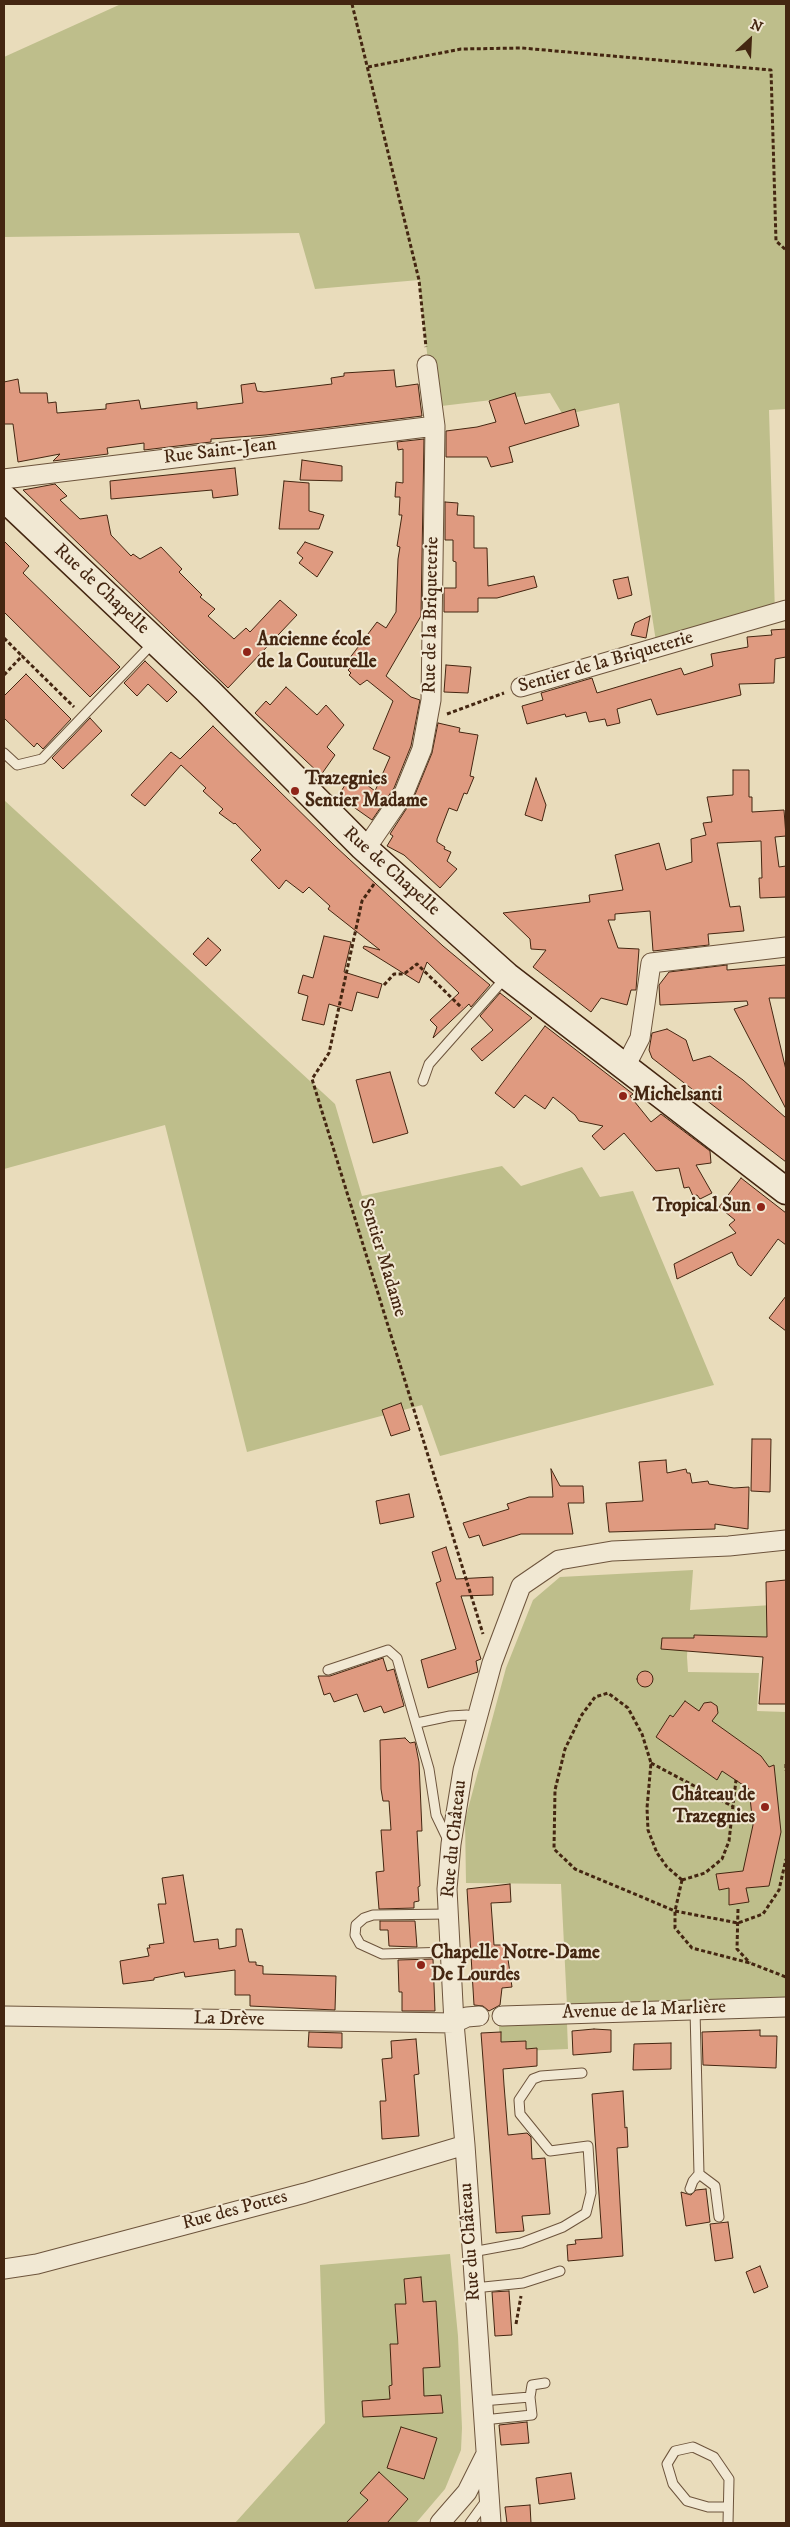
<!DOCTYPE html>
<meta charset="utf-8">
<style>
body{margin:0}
#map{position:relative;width:790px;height:2527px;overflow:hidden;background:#e9dcbb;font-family:"IM FELL DW Pica",serif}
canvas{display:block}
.frame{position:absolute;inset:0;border:5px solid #442611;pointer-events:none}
.north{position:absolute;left:725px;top:15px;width:50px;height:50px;-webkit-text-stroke:4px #f1e8d3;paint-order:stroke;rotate:25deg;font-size:14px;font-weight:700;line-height:20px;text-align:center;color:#442611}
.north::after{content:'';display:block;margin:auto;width:18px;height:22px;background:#442611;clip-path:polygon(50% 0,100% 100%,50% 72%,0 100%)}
</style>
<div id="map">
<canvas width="790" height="2527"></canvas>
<div class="frame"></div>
<div class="north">N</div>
</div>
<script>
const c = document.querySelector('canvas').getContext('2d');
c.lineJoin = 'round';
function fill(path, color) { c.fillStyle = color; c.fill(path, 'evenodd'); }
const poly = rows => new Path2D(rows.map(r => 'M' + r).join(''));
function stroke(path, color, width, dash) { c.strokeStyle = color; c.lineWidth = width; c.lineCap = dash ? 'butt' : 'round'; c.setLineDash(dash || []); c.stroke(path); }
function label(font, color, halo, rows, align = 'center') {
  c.font = font + ' "IM FELL DW Pica",serif'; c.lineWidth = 4; c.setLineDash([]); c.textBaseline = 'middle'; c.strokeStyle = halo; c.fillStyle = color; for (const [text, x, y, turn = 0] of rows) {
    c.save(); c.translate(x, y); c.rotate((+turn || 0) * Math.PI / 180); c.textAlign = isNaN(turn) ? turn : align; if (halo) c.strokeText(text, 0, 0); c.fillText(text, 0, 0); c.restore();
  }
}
const green = poly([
 [121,4,786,4,786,409,769,410,775,614,657,648,619,403,563,415,550,393,433,407,419,280,315,289,299,233,4,237,4,57],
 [4,800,335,1104,362,1196,502,1166,521,1186,582,1167,600,1197,633,1191,714,1385,440,1456,422,1405,247,1452,165,1125,4,1169],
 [693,1570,690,1610,772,1605,771,1639,688,1638,687,1657,688,1672,759,1673,757,1711,786,1712,786,2001,567,2006,561,1884,466,1883,465,1820,506,1668,533,1600,560,1577],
 [567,2023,568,2049,520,2051,500,2045,499,2026],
 [450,2254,458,2336,462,2428,461,2450,445,2489,416,2523,235,2523,325,2423,320,2265]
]);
const building = poly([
 [394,370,396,387,418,384,422,416,266,435,211,439,211,442,144,450,144,443,107,448,108,454,53,461,60,454,18,462,13,424,4,424,4,382,18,379,20,393,47,393,48,403,56,402,57,413,106,409,106,404,139,400,141,409,197,402,197,409,243,403,241,385,255,383,257,391,264,392,332,384,331,378,344,376,344,373,394,370],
 [515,393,525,424,575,409,579,426,509,447,513,462,491,467,487,457,446,457,446,431,477,427,496,422,489,401,515,393],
 [424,439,421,616,386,676,411,697,420,700,411,746,394,788,372,820,338,796,347,782,353,787,359,779,375,791,390,757,373,749,393,701,367,680,360,685,349,675,351,673,348,670,354,664,349,659,377,622,386,628,396,612,398,559,400,547,397,546,402,515,399,515,400,497,395,497,396,482,403,483,403,449,398,450,397,442,424,439],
 [302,460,342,466,342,481,300,480,302,460],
 [235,468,238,495,213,498,212,490,111,499,110,481,235,468],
 [284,481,309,483,309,511,324,515,319,529,279,529,284,481],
 [55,484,67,496,60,500,80,519,107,515,111,535,131,556,133,554,140,559,161,547,182,569,179,572,202,595,200,597,215,609,208,616,234,639,246,628,250,632,280,600,297,615,228,688,23,490,55,484],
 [445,502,458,503,457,515,474,516,474,548,487,548,488,586,534,576,537,587,497,598,478,598,478,612,444,612,444,588,456,588,456,562,453,561,453,540,445,540,445,502],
 [4,541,29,566,23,573,120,667,90,697,4,612,4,541],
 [305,542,333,552,317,577,299,563,303,558,297,553,305,542],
 [628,577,632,595,618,599,613,580,628,577],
 [650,616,646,638,631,635,635,623,650,616],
 [786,629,786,657,775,659,774,683,739,684,741,695,657,715,651,699,617,709,620,723,607,726,605,719,589,722,586,712,566,717,565,714,527,724,522,706,543,700,541,693,592,678,597,693,681,668,684,675,713,666,711,654,748,647,747,637,772,635,771,630,786,629],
 [145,661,177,692,167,702,148,684,137,696,124,683,145,661],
 [446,665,471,667,468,693,444,692,446,665],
 [26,674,71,719,43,749,37,743,34,747,4,718,4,696,26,674],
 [286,687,317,715,326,705,344,725,327,747,335,755,321,775,255,713,266,701,270,705,286,687],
 [90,718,102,731,63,769,52,758,90,718],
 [438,723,460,728,459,732,478,735,470,776,474,777,467,794,464,793,457,811,449,808,437,839,437,842,445,847,444,849,451,852,447,861,457,869,440,888,404,855,387,846,393,836,390,834,414,797,432,753,438,723],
 [213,726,335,846,443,946,490,985,471,1007,469,1004,433,1038,437,1027,430,1020,459,993,427,962,419,983,363,948,364,946,380,950,328,909,330,906,309,887,303,893,286,880,279,889,251,860,261,850,235,823,234,824,219,813,223,809,203,791,206,788,181,765,145,806,131,795,171,752,180,759,213,726],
 [733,770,749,770,749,797,752,797,752,812,784,810,786,836,775,837,779,867,786,866,786,897,760,898,759,878,762,878,761,841,717,843,730,907,740,906,744,931,708,934,709,945,653,951,650,911,615,914,615,920,608,920,618,948,639,949,636,990,631,990,627,1005,601,998,591,1012,533,967,546,950,531,949,530,939,503,913,590,902,589,895,623,890,615,855,649,846,659,843,666,870,692,862,691,839,706,835,703,823,712,822,707,797,733,795,733,770],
 [536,778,546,805,542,821,525,815,536,778],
 [324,936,351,942,344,972,382,984,378,998,357,992,352,1011,329,1004,324,1025,302,1020,308,996,298,993,303,975,313,978,324,936],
 [208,938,221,950,206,966,193,954,208,938],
 [727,965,727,970,786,965,786,998,769,998,786,1070,786,1109,734,1009,748,1005,747,1001,660,1005,659,985,669,972,727,965],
 [500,993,532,1018,482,1061,471,1049,493,1030,480,1016,500,993],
 [545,1026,633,1094,630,1096,651,1122,661,1114,710,1151,711,1163,696,1165,712,1193,700,1199,697,1195,693,1196,689,1187,684,1188,679,1168,656,1171,624,1133,604,1150,592,1136,603,1126,579,1121,575,1115,553,1097,545,1109,525,1095,514,1108,495,1093,545,1026],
 [667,1029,686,1040,693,1061,710,1056,743,1080,786,1118,786,1162,652,1058,649,1050,652,1033,667,1029],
 [390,1072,408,1133,373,1143,356,1080,390,1072],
 [741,1178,786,1213,786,1245,778,1239,751,1276,738,1265,732,1252,677,1279,674,1264,736,1233,729,1225,735,1220,719,1207,741,1178],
 [786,1296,786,1331,769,1318,786,1296],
 [401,1403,410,1430,391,1436,382,1410,401,1403],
 [752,1439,771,1439,770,1492,751,1491,752,1439],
 [666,1460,667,1473,686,1469,687,1473,690,1473,692,1483,708,1481,709,1484,734,1488,749,1487,748,1529,715,1524,715,1529,609,1532,606,1503,643,1501,639,1462,666,1460],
 [551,1469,560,1486,583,1486,584,1503,568,1503,573,1534,521,1534,483,1546,479,1535,469,1538,463,1523,509,1509,507,1504,529,1497,553,1497,551,1469],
 [409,1494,414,1517,380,1524,376,1501,409,1494],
 [446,1547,456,1579,493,1577,493,1595,461,1596,481,1659,476,1661,478,1672,428,1688,421,1660,456,1649,436,1583,441,1581,432,1552,446,1547],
 [786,1580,786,1704,759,1704,763,1657,661,1649,662,1638,694,1638,694,1635,767,1637,766,1582,786,1580],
 [383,1658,387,1671,394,1669,404,1706,384,1713,381,1706,364,1712,357,1694,334,1702,330,1693,324,1695,318,1676,330,1676,383,1658],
 '637 1679a8 8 0 1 1 16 0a8 8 0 1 1-16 0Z',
 [685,1701,699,1711,704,1703,711,1702,717,1706,718,1713,712,1721,761,1756,769,1767,774,1765,781,1832,769,1886,746,1888,749,1902,729,1905,729,1888,719,1890,716,1874,743,1871,753,1825,749,1789,722,1771,717,1780,656,1737,670,1715,673,1717,685,1701],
 [405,1738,410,1743,415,1742,419,1762,422,1831,417,1831,420,1886,418,1887,419,1901,414,1902,414,1908,379,1909,376,1872,384,1871,381,1830,391,1830,389,1801,383,1801,381,1789,380,1740,405,1738],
 [183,1875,194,1942,218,1939,219,1949,236,1946,236,1929,242,1929,249,1962,256,1962,256,1965,263,1966,263,1974,336,1976,335,2010,250,2006,250,1995,235,1995,235,1970,185,1977,184,1972,154,1978,154,1980,123,1984,120,1961,149,1956,147,1948,150,1948,149,1945,164,1943,158,1904,166,1904,162,1878,183,1875],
 [510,1884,511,1902,491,1903,494,1945,506,1945,512,1987,502,1988,500,2005,489,2011,483,2006,474,2005,467,1889,510,1884],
 [380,1921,415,1921,417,1947,389,1946,388,1930,380,1930,380,1921],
 [433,1959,435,2011,402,2011,402,1992,399,1992,398,1960,433,1959],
 [594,2029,611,2030,611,2052,573,2055,572,2031,594,2029],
 [760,2030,760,2036,777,2036,776,2068,703,2065,702,2032,760,2030],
 [309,2032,342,2033,342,2048,308,2047,309,2032],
 [501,2032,501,2042,526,2041,526,2049,537,2048,537,2066,503,2069,504,2085,508,2135,527,2133,531,2137,532,2159,545,2158,550,2214,522,2216,524,2231,496,2233,481,2033,501,2032],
 [416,2039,419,2074,414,2075,419,2136,382,2139,380,2101,386,2101,382,2059,392,2058,391,2041,416,2039],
 [671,2043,671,2069,633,2070,634,2044,671,2043],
 [623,2091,625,2128,627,2127,628,2147,617,2148,623,2256,568,2261,567,2245,576,2244,575,2240,602,2238,592,2094,623,2091],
 [706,2189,710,2222,686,2226,681,2192,691,2195,696,2190,706,2189],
 [728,2222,733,2258,715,2261,710,2224,728,2222],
 [760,2266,768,2287,754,2293,746,2272,760,2266],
 [421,2277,423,2302,436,2301,440,2367,423,2368,424,2396,441,2395,443,2413,363,2417,362,2401,390,2399,389,2386,392,2385,390,2344,398,2344,395,2304,406,2304,404,2279,421,2277],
 [509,2291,512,2335,495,2336,492,2292,509,2291],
 [527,2422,529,2443,501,2445,499,2425,527,2422],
 [401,2427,437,2438,424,2479,387,2468,401,2427],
 [379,2472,408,2499,387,2523,346,2523,368,2500,360,2493,379,2472],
 [571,2473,575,2499,539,2504,536,2478,571,2473],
 [530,2505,531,2523,507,2523,505,2507,530,2505]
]);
const path = poly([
 [352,4,419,280,426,347],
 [368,67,461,49,522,48,771,70,776,241,786,250],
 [4,638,22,656],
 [4,675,22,656,74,707],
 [447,714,504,693],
 [374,884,362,901,329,1053,312,1079,483,1634],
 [384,985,394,974,404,974,417,964,462,1008],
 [651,1763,732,1806],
 [786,1764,786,1771],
 [682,1880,667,1867,657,1853,648,1830,647,1808,651,1763,642,1734,628,1708,608,1693,595,1697,581,1716,565,1749,555,1790,554,1849,575,1869,675,1911,738,1923,763,1914,779,1890,786,1859],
 [682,1880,675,1911,675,1928,692,1948,750,1963,786,1977],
 [682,1880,705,1873,722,1859,729,1841,736,1780],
 [738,1909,737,1949,750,1963],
 [516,2324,521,2296]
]);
const service = poly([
 [4,753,17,765,42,759,153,643],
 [423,1081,429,1064,506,977],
 [328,1670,388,1650,397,1658,429,1769,436,1815,448,1840],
 [417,1723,450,1716,467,1715,477,1719],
 [448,1914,373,1915,364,1918,356,1925,355,1935,360,1944,382,1954,450,1952],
 [695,2010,699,2174,715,2186,719,2217],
 [690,2189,693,2181,699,2174],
 [472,2252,521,2243,563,2227,586,2213,591,2193,588,2146,550,2151,520,2114,519,2100,533,2079,541,2076,582,2073],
 [474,2288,523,2283,560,2271],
 [482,2401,530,2397],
 [483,2420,532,2415,530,2397,532,2385,545,2383],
 [470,2523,486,2501],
 [728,2523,729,2479,714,2457,693,2447,675,2451,667,2464,673,2484,687,2501,708,2507,728,2507]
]);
const minor = poly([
 [4,479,435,426],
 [521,687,786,610],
 [363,847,373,838,404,793,422,749,431,700,435,426,427,365],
 [625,1067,640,1038,651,963,786,947],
 [4,2016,454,2023,467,2017,479,2016],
 [502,2016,786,2007],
 [4,2269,37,2264,305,2193,465,2145],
 [440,2523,467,2492,485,2456],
 [491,2523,465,2145,454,2023,447,1889,451,1844,463,1770,492,1663,521,1586,559,1560,612,1551,729,1546,786,1540]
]);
const secondary = poly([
 [4,498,208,691,363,847,507,976,786,1191]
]);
const markers = [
 [247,652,5,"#8f2418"],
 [295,791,5,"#8f2418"],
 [623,1096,5,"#8f2418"],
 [761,1207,5,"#8f2418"],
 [765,1807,5,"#8f2418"],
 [421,1965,5,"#8f2418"]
];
const streetNames = [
 ["Rue Saint-Jean",220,452,-7],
 ["Rue de Chapelle",101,590,43],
 ["Rue de la Briqueterie",432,615,-89],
 ["Sentier de la Briqueterie",606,663,-16],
 ["Rue de Chapelle",391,872,42],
 ["Sentier Madame",382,1258,73],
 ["Rue du Château",455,1839,-84],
 ["Avenue de la Marlière",644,2011,-2],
 ["La Drève",229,2020,1],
 ["Rue des Pottes",235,2211,-15],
 ["Rue du Château",471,2242,-94]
];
const poiNames = [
 ["Ancienne école",257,641],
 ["de la Couturelle",257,663],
 ["Trazegnies",305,780],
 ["Sentier Madame",305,802],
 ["Michelsanti",633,1096],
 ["Tropical Sun",751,1207,"right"],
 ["Château de",755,1796,"right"],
 ["Trazegnies",755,1818,"right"],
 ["Chapelle Notre-Dame",431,1954],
 ["De Lourdes",431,1976]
];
fill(green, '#bebe8b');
fill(building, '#df9a80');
stroke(building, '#442611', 1);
stroke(service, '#6d543c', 11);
stroke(minor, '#6d543c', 21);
stroke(secondary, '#442611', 29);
stroke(path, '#442611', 3, [4, 2.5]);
stroke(service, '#f1e8d3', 9);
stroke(minor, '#f1e8d3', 19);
stroke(secondary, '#f1e8d3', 26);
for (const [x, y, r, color] of markers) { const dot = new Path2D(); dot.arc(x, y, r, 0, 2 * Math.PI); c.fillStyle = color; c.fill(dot); stroke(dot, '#f1e8d3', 2); }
label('19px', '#442611', '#f1e8d3', streetNames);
label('bold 19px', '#442611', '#f1e8d3', poiNames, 'left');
</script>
